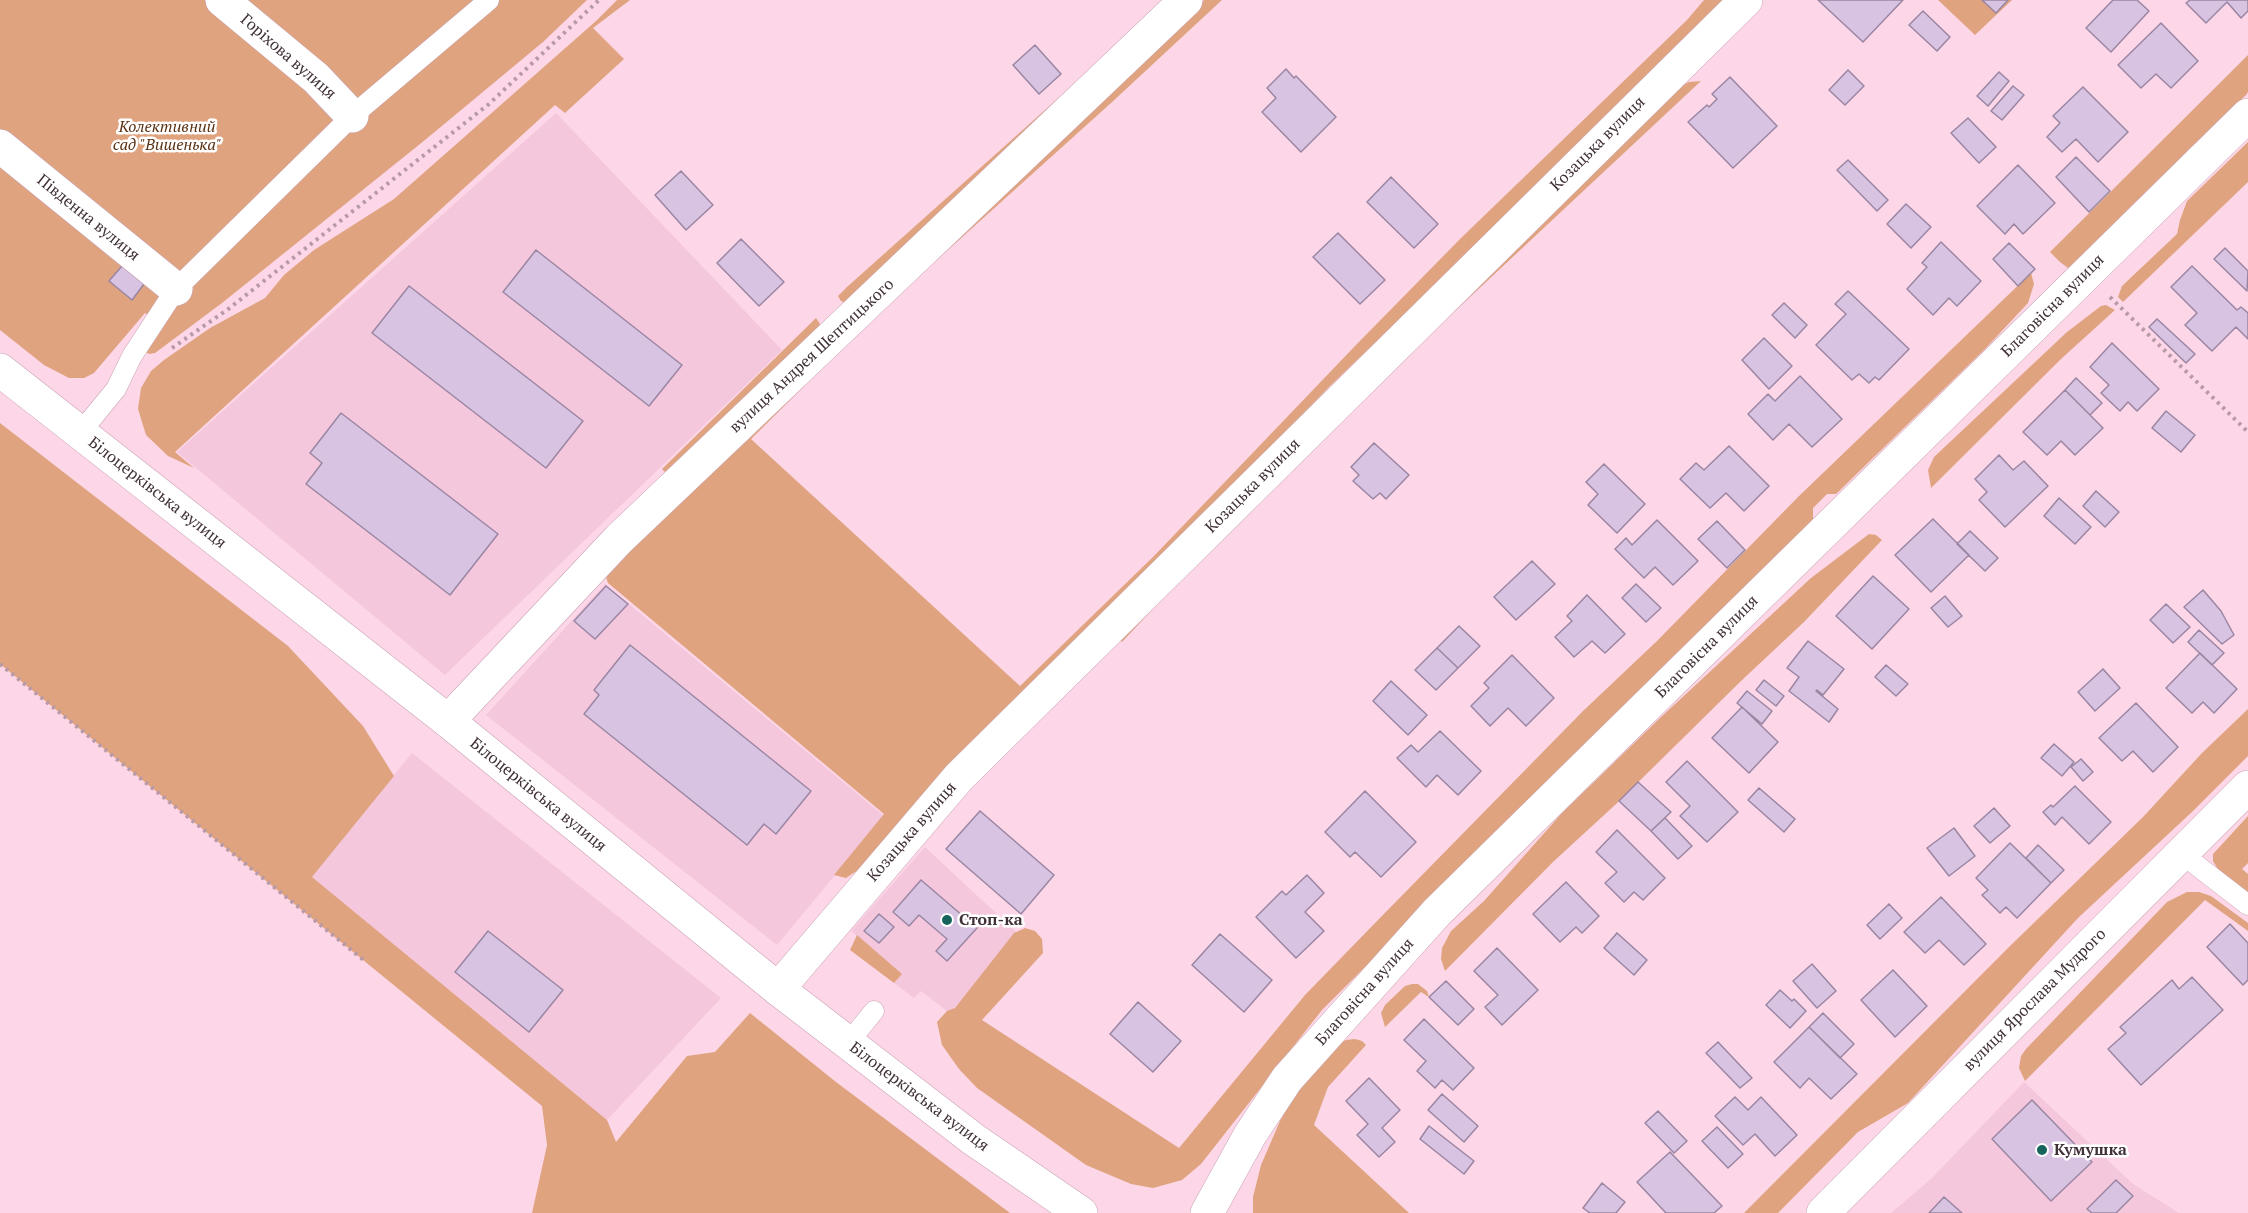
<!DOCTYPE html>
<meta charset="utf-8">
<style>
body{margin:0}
canvas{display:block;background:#fdd6e8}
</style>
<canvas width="2248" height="1213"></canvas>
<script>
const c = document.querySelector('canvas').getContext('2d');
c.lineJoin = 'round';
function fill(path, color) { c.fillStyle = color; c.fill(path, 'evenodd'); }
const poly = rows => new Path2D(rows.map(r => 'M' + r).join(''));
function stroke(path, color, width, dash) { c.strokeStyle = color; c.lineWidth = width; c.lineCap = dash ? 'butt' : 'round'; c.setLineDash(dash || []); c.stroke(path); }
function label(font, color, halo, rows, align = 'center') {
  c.font = font + ' "PT Serif",serif'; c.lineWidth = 5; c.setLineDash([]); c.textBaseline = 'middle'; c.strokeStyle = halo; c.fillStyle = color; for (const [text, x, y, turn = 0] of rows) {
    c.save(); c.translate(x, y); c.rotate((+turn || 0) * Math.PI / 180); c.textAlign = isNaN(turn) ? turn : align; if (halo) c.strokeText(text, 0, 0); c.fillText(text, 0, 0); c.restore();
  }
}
const built = poly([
 [556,113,782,350,445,675,177,452],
 [605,584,884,816,777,945,486,715],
 [412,753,721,998,607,1120,311,877],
 [925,847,1040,954,981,1020,948,1012,921,991,914,998,894,983,901,974,851,931],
 [2024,1082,2133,1184,2179,1213,1891,1213,1931,1179]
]);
const green = poly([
 [0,0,587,0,543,42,425,140,222,303,155,353,149,354,146,352,147,349,162,327,145,313,94,373,84,378,69,378,44,365,0,330],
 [617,0,630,0,593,28,624,59,565,113,555,105,175,452,194,468,168,456,146,435,138,409,141,388,151,371,164,360,210,328,265,298,284,275,314,250,394,199,596,21],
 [1204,0,1222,0,1111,103,879,312,751,439,1020,686,1154,556,1355,346,1461,238,1687,20,1704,0,1725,0,1496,227,1330,386,861,868,846,878,834,875,884,814,608,583,606,577,611,560],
 [1938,0,2012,0,1975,35],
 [2248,55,2248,92,2246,95,2187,151,2078,266,2068,268,2060,262,2050,252],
 [1701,81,1271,483,1122,642,1116,635,1665,94,1689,82],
 [1073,85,845,303,841,301,838,296,847,287],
 [2248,142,2248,182,2123,302,2118,297,2122,286,2177,234,2180,220,2187,201],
 [2031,273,2034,284,2028,303,1985,349,1836,494,1827,494,1813,508,1813,519,1322,1010,1201,1164,1182,1180,1153,1188,1131,1184,1086,1165,977,1088,959,1069,942,1045,937,1022,947,1011,955,1008,1014,933,1025,928,1035,931,1042,939,1043,953,982,1020,1179,1148,1305,995,1377,921,1583,711,1657,641,1798,497],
 [2106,305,2115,310,2061,359,1931,488,1928,470,1934,457,2067,332,2101,306],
 [816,318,820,324,820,331,669,476,662,469],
 [0,423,288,646,363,726,394,776,312,877,607,1120,616,1142,687,1056,715,1052,750,1013,836,1082,1010,1213,532,1213,547,1145,542,1106,0,664],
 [1869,534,1876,535,1882,540,1804,622,1741,681,1615,805,1553,862,1445,971,1441,959,1442,948,1451,931,1484,901,1562,813,1660,718,1811,578],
 [2248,709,2248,756,2193,811,2078,918,1908,1103,1858,1132,1778,1213,1744,1213,2009,947,2143,817,2202,753],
 [2248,816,2248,863,2242,869,2248,874,2248,895,2219,871,2213,861,2213,854],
 [2187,892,2199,892,2211,896,2248,923,2248,931,2205,900,2025,1081,2019,1068,2021,1056,2026,1049,2167,902],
 [857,935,902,974,894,983,850,950],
 [1412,984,1418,984,1427,991,1429,997,1421,992,1385,1027,1381,1013,1385,1005,1405,986],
 [1355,1039,1362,1041,1366,1045,1328,1087,1314,1125,1409,1213,1253,1213,1253,1197,1261,1165,1280,1121,1304,1079,1337,1044,1346,1040]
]);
const building = poly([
 [1818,0,1903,0,1863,42,1818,0],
 [1982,0,2008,0,1996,13,1982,0],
 [2113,0,2137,0,2149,11,2111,52,2086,28,2113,0],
 [2190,0,2248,0,2248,11,2241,18,2227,2,2206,23,2186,3,2190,0],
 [1923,11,1950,37,1937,51,1909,25,1923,11],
 [2161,23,2198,61,2171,88,2156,74,2141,88,2118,65,2161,23],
 [1035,45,1061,74,1039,94,1013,65,1035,45],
 [1286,69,1294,78,1296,76,1336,117,1301,152,1262,112,1276,98,1267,88,1286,69],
 [1848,70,1864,86,1845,105,1829,90,1848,70],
 [1999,72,2009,81,1988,106,1977,96,1999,72],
 [1730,77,1777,126,1733,168,1688,122,1707,105,1709,107,1717,99,1712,94,1730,77],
 [2013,86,2024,95,2002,120,1991,111,2013,86],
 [2083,87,2128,132,2098,162,2076,139,2062,152,2047,137,2060,123,2053,116,2083,87],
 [1968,118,1996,147,1979,163,1951,133,1968,118],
 [2076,157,2110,191,2089,212,2056,177,2076,157],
 [1848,160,1888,200,1877,211,1837,170,1848,160],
 [2018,165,2055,203,2023,234,2014,224,2005,234,1977,206,2018,165],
 [681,171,713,205,686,230,655,195,681,171],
 [1391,177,1438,224,1414,248,1367,202,1391,177],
 [1906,204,1931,227,1911,248,1887,224,1906,204],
 [1338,233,1385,280,1360,304,1313,257,1338,233],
 [741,239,784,282,759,306,717,263,741,239],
 [1941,242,1981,281,1957,306,1949,298,1933,315,1907,289,1927,267,1922,263,1941,242],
 [2009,243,2035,269,2018,286,1993,259,2009,243],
 [2225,248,2248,271,2247,291,2214,259,2225,248],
 [536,250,682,365,649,406,503,292,536,250],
 [122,266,144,284,132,300,109,281,122,266],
 [2192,266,2237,310,2241,307,2248,313,2248,339,2236,327,2212,351,2185,325,2197,313,2171,287,2192,266],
 [409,286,583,421,546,468,372,333,409,286],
 [1848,291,1909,349,1879,380,1875,377,1869,383,1859,374,1852,380,1816,345,1846,314,1835,304,1848,291],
 [1784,303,1807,325,1795,338,1772,315,1784,303],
 [2157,319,2195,354,2186,363,2149,327,2157,319],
 [1764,338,1792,366,1769,389,1742,360,1764,338],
 [2112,343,2159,389,2137,411,2128,402,2120,411,2101,393,2109,385,2090,367,2112,343],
 [1800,376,1842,419,1812,447,1789,424,1773,440,1748,414,1768,394,1775,401,1800,376],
 [2076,378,2102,403,2090,415,2065,390,2076,378],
 [2065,390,2103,428,2075,455,2061,441,2047,455,2023,432,2065,390],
 [2166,411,2195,435,2181,452,2152,428,2166,411],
 [341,413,498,534,450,595,306,484,322,463,310,453,341,413],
 [1374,443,1409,475,1386,499,1380,493,1373,499,1353,481,1359,475,1351,467,1374,443],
 [1729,446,1769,486,1744,511,1726,493,1710,508,1680,479,1696,463,1704,470,1729,446],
 [1999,455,2013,470,2024,461,2048,486,2005,527,1979,500,1987,492,1975,479,1999,455],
 [1604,464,1645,504,1617,533,1588,505,1598,494,1586,482,1604,464],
 [2096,491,2119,512,2105,527,2083,506,2096,491],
 [2059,498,2091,527,2075,544,2044,516,2059,498],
 [1933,519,1969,555,1931,592,1895,555,1933,519],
 [1657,520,1698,561,1673,585,1655,567,1644,578,1615,549,1626,538,1632,545,1657,520],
 [1717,521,1745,550,1727,568,1698,539,1717,521],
 [1970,531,1998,558,1985,571,1957,544,1970,531],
 [1532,561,1555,584,1516,620,1494,597,1532,561],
 [1873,576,1909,609,1872,649,1836,616,1873,576],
 [1636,584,1661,608,1646,622,1622,598,1636,584],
 [606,586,628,604,595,639,574,621,606,586],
 [2203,590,2221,611,2234,635,2222,644,2184,607,2203,590],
 [1587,595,1625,634,1605,653,1592,641,1574,657,1555,637,1572,621,1567,616,1587,595],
 [1945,596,1962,616,1948,627,1931,608,1945,596],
 [2166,604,2190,627,2173,643,2150,620,2166,604],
 [1459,626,1480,646,1458,668,1437,648,1459,626],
 [2199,630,2224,653,2212,665,2188,642,2199,630],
 [1808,641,1844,669,1823,695,1817,690,1816,691,1838,709,1829,722,1789,691,1799,677,1787,668,1808,641],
 [630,645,811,791,776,834,764,824,747,845,584,714,599,695,594,690,630,645],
 [1437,648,1458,668,1436,690,1415,670,1437,648],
 [2200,653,2237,689,2214,713,2203,702,2192,713,2166,688,2200,653],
 [1512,655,1554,698,1526,726,1508,708,1490,726,1471,706,1489,688,1484,683,1512,655],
 [1886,665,1908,684,1896,696,1875,677,1886,665],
 [2103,669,2120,688,2095,711,2078,692,2103,669],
 [1764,680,1784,696,1776,706,1756,690,1764,680],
 [1391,681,1427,715,1408,735,1373,701,1391,681],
 [1747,691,1772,711,1762,724,1737,703,1747,691],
 [2136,703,2178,747,2153,772,2133,751,2122,761,2099,738,2136,703],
 [1742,707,1778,742,1749,773,1712,738,1742,707],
 [1440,731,1481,771,1458,795,1437,775,1426,787,1397,758,1411,745,1418,752,1440,731],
 [2054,744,2074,762,2062,776,2041,758,2054,744],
 [2081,759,2093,772,2083,781,2071,767,2081,759],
 [1687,761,1738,812,1707,842,1680,816,1690,806,1666,782,1687,761],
 [1638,782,1671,812,1651,831,1619,801,1638,782],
 [2075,786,2111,822,2089,844,2062,817,2055,825,2043,812,2051,805,2053,807,2075,786],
 [1759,788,1795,819,1784,832,1748,800,1759,788],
 [1365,791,1416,842,1381,877,1355,852,1350,857,1325,832,1365,791],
 [1994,808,2010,826,1990,843,1974,826,1994,808],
 [980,811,1054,875,1021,914,946,849,980,811],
 [1665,818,1692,846,1678,859,1651,831,1665,818],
 [1954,828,1975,856,1949,876,1927,848,1954,828],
 [1617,830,1665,878,1643,900,1634,892,1624,902,1605,883,1617,872,1596,852,1617,830],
 [2010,843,2051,883,2017,918,2006,907,2000,913,1982,895,1988,890,1976,878,2010,843],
 [2038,845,2064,870,2051,883,2026,858,2038,845],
 [1307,875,1324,893,1305,912,1324,931,1296,958,1256,917,1282,891,1286,895,1307,875],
 [921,880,977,928,947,961,936,951,947,939,919,915,909,926,893,912,921,880],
 [1566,882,1599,916,1582,933,1576,927,1560,942,1533,914,1566,882],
 [1941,897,1986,944,1964,965,1939,940,1925,953,1904,932,1941,897],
 [1889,904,1902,918,1880,939,1867,925,1889,904],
 [879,914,894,927,879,943,864,931,879,914],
 [2230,924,2248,943,2248,980,2243,985,2207,947,2230,924],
 [488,931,563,990,529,1032,455,972,488,931],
 [1617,933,1647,960,1634,975,1604,948,1617,933],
 [1220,934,1272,980,1244,1012,1192,965,1220,934],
 [1497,948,1538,990,1502,1025,1485,1007,1498,995,1474,971,1497,948],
 [1812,964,1836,991,1817,1008,1793,981,1812,964],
 [1893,970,1927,1006,1895,1037,1861,1000,1893,970],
 [2192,977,2223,1010,2141,1085,2108,1049,2126,1033,2120,1027,2172,980,2179,989,2192,977],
 [1446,981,1474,1009,1458,1025,1429,997,1446,981],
 [1780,990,1792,1001,1794,999,1806,1011,1790,1028,1766,1005,1780,990],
 [1138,1002,1181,1041,1153,1072,1110,1034,1138,1002],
 [1823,1013,1854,1044,1840,1058,1809,1027,1823,1013],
 [1424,1019,1474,1068,1453,1090,1442,1080,1435,1088,1417,1071,1426,1061,1404,1040,1424,1019],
 [1809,1027,1857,1074,1831,1099,1809,1078,1800,1088,1774,1062,1809,1027],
 [1718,1042,1752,1078,1740,1088,1706,1053,1718,1042],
 [1369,1078,1400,1110,1382,1128,1395,1142,1379,1157,1357,1135,1368,1124,1346,1101,1369,1078],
 [1442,1094,1478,1126,1464,1142,1428,1110,1442,1094],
 [1735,1097,1748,1110,1761,1097,1797,1135,1775,1156,1755,1134,1743,1145,1715,1116,1735,1097],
 [2032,1100,2092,1162,2051,1201,1992,1139,2032,1100],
 [1658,1111,1687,1141,1674,1153,1645,1123,1658,1111],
 [1429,1126,1474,1161,1464,1174,1420,1139,1429,1126],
 [1717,1127,1743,1154,1728,1168,1702,1141,1717,1127],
 [1670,1152,1722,1206,1714,1213,1666,1213,1637,1182,1670,1152],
 [2116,1180,2133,1196,2116,1213,2092,1213,2087,1209,2116,1180],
 [1602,1183,1625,1202,1616,1213,1590,1213,1583,1208,1602,1183],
 [1944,1197,1962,1213,1929,1213,1944,1197]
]);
const path = poly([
 [2110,297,2248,432],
 [172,348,227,310,489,104,599,0],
 [0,664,366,962]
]);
const service = poly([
 [80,433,116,389,132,356,176,289,352,116,489,0],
 [2182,854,2248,905],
 [848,1043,874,1011]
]);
const minor = poly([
 [222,0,316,78,352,116],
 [0,146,176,289],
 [448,721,619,539,1186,0],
 [778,989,959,777,1746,0],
 [1207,1213,1250,1135,1287,1079,1437,912,2248,115],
 [1823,1213,2248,787]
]);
const primary = poly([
 [0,370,448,721,778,989,973,1139,1081,1213]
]);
const markers = [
 [947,920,6,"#17645d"],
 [2042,1150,6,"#17645d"]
];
const streetNames = [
 ["Горіхова вулиця",288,57,41],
 ["Козацька вулиця",1598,144,-45],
 ["Південна вулиця",88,218,39],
 ["Благовісна вулиця",2053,306,-45],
 ["вулиця Андрея Шептицького",812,356,-43],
 ["Козацька вулиця",1253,486,-45],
 ["Білоцерківська вулиця",157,493,38],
 ["Благовісна вулиця",1707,647,-45],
 ["Білоцерківська вулиця",538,795,39],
 ["Козацька вулиця",912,832,-49],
 ["Благовісна вулиця",1365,992,-48],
 ["вулиця Ярослава Мудрого",2035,1000,-45],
 ["Білоцерківська вулиця",919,1097,37]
];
const parkNames = [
 ["Колективний",167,127],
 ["сад \"Вишенька\"",167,145]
];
const poiNames = [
 ["Стоп-ка",959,920],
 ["Кумушка",2054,1150]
];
fill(built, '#f5c7dc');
fill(green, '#dfa47f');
fill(building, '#d9c3e2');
stroke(building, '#9a86a3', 1.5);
stroke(service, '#c8a3b4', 21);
stroke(minor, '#c8a3b4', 34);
stroke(primary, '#c8a3b4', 34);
stroke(path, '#b799a7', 4, [3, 4.5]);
stroke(service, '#fff', 20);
stroke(minor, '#fff', 33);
stroke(primary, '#fff', 33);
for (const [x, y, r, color] of markers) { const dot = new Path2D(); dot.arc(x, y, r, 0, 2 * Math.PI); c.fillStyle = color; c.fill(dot); stroke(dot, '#fff', 2); }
label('16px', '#403138', '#fff', streetNames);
label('italic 16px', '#5c3113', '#fff', parkNames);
label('bold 16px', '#403138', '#fff', poiNames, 'left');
</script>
